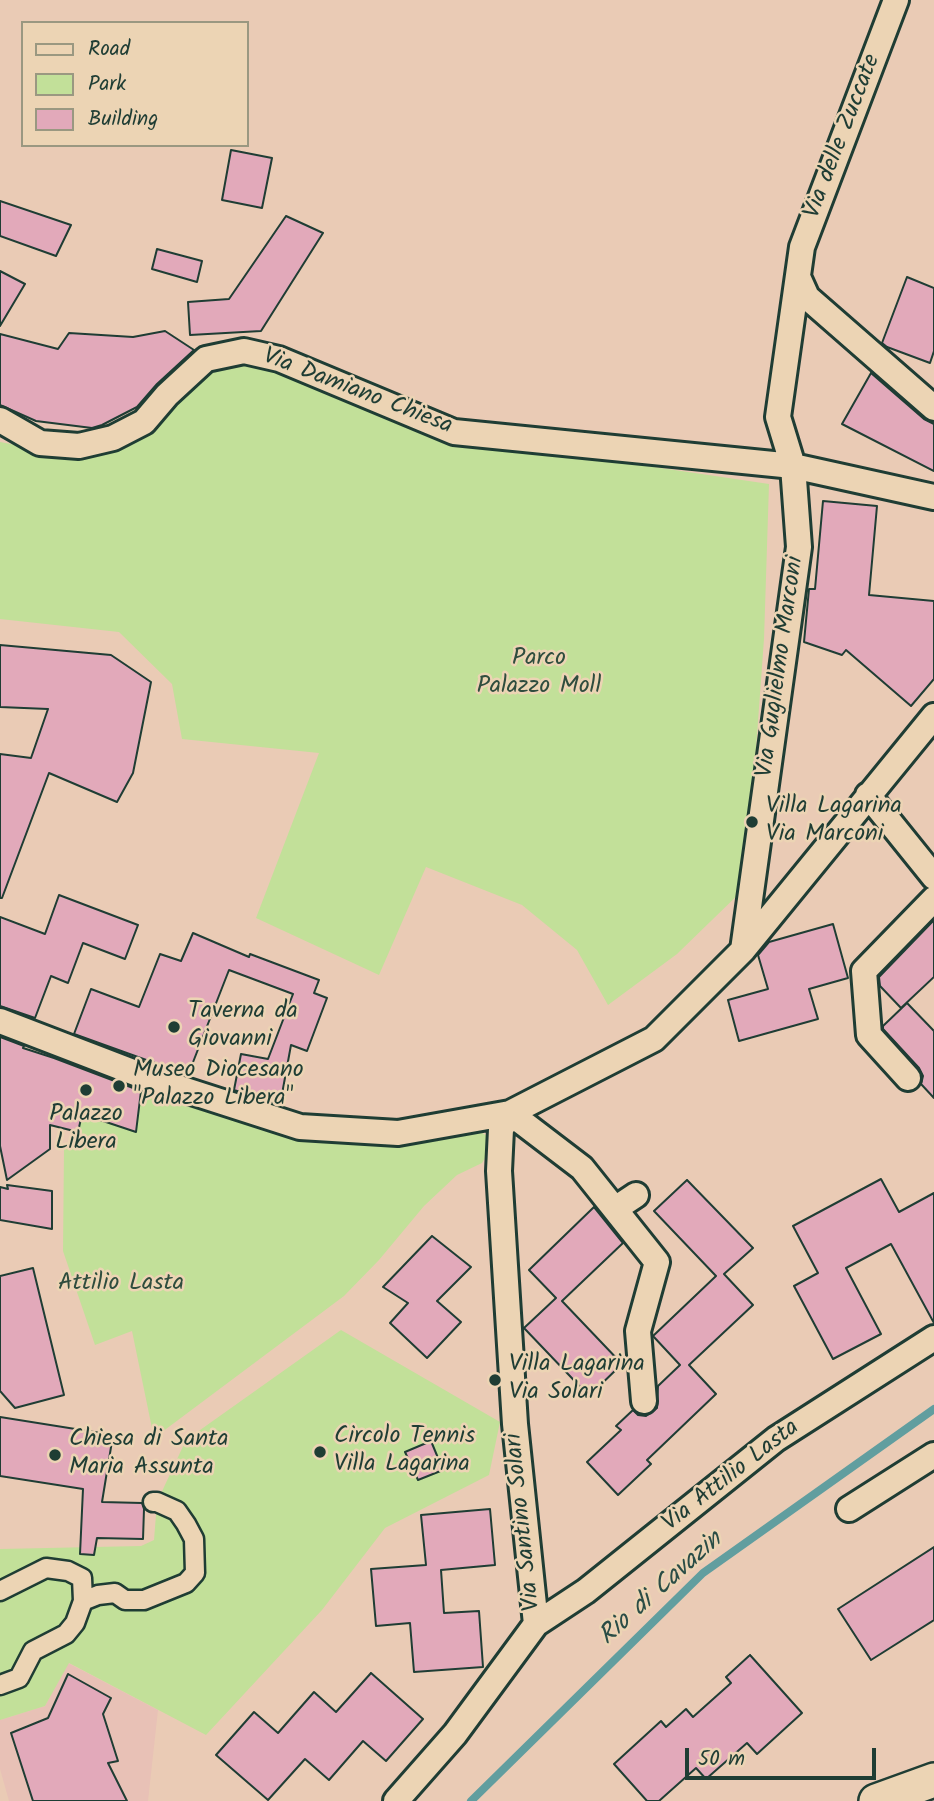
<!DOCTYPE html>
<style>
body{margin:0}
#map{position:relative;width:934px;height:1801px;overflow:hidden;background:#eacbb5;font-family:Kalam,sans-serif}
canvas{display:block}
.legend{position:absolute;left:21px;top:21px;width:228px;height:126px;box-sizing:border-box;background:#ecd4b4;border:2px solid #9a9881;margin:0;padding:9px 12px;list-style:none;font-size:21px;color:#1f3d34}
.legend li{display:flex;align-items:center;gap:14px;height:35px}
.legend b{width:35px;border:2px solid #9a9881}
.scale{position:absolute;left:685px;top:1748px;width:191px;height:32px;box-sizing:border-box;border:4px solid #1f3d34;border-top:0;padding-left:9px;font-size:21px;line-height:24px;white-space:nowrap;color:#1f3d34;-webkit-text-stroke:5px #ecd4b4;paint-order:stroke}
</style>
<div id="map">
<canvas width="934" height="1801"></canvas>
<ul class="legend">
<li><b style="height:9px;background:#ecd4b4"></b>Road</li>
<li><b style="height:19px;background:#c2e099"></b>Park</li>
<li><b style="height:19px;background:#e2a9ba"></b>Building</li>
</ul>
<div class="scale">50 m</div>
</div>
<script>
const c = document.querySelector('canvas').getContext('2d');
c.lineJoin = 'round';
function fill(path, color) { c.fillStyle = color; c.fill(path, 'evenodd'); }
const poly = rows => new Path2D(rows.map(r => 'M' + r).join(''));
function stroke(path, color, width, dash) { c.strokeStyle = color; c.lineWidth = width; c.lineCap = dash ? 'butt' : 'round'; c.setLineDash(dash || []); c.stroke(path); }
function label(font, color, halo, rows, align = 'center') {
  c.font = font + ' Kalam,sans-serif'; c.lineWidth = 5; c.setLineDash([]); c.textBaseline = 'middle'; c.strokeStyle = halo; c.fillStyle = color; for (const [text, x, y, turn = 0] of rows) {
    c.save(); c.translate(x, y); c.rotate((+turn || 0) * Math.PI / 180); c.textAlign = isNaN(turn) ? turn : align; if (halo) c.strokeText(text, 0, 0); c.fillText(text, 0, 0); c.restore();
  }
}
const built = poly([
 [68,1663,158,1710,148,1801,127,1801,123,1794,89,1767,117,1761,103,1714,110,1698,68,1675,48,1718,12,1733,33,1801,9,1801,0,1769,0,1720,45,1706]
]);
const green = poly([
 [231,364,258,364,445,436,769,484,764,639,746,887,677,954,608,1005,577,950,522,905,426,867,379,975,256,918,319,753,182,739,172,684,119,632,0,619,0,442,61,453,172,401,210,372],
 [142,1083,238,1119,475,1129,491,1138,491,1148,482,1163,457,1175,424,1206,379,1260,344,1296,154,1438,132,1331,95,1345,63,1251,64,1148,78,1132,82,1114,136,1132],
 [341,1330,500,1422,489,1475,385,1528,322,1610,206,1735,69,1663,45,1706,0,1720,0,1549,141,1546,154,1540,157,1502,186,1440]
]);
const stream = poly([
 [471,1801,703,1573,934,1409]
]);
const building = poly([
 [231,150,272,158,262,208,222,200,231,150],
 [0,201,71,225,56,256,0,236,0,201],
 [286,216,323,233,261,331,190,335,188,302,229,299,286,216],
 [157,249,202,261,197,282,152,269,157,249],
 [0,271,25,284,0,326,0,271],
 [907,277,934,288,934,351,930,363,887,347,882,343,907,277],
 [165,331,194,350,157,384,137,407,102,425,92,428,36,421,0,405,0,334,58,349,69,333,133,337,165,331],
 [871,373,924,419,934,424,934,471,842,424,871,373],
 [823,501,877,506,869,595,934,601,934,679,911,706,846,650,842,655,804,642,809,589,815,589,823,501],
 [0,645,111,655,151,682,133,773,117,802,49,773,2,898,0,898,0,754,31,758,48,709,0,707,0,645],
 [59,895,138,925,125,959,83,943,68,983,51,976,35,1018,0,1006,0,917,45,934,59,895],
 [934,920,934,977,901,1008,880,986,879,977,934,920],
 [833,924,848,978,809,989,818,1019,739,1041,728,1000,768,989,758,955,769,942,833,924],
 [193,933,249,957,250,954,319,980,314,993,327,998,307,1051,291,1045,280,1105,234,1090,241,1054,268,1059,293,994,229,970,188,1075,74,1034,91,989,139,1007,160,954,181,961,193,933],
 [907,1003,934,1031,934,1098,921,1084,923,1076,919,1068,883,1029,883,1026,907,1003],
 [0,1037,24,1046,23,1048,54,1058,141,1091,136,1132,82,1114,78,1132,50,1125,50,1149,7,1180,0,1146,0,1037],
 [881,1179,899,1212,934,1193,934,1323,891,1244,846,1268,881,1334,833,1359,794,1286,818,1273,793,1226,881,1179],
 [687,1180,753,1248,724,1274,753,1305,689,1365,716,1394,647,1460,651,1464,618,1495,587,1462,621,1430,616,1426,633,1410,638,1415,646,1416,657,1408,658,1386,680,1365,653,1336,716,1276,654,1211,687,1180],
 [7,1185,52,1191,52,1229,0,1220,0,1187,8,1189,7,1185],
 [594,1207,623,1243,562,1301,622,1364,589,1396,524,1328,556,1298,529,1270,594,1207],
 [432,1236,471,1267,437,1301,461,1322,427,1358,390,1323,408,1303,383,1287,432,1236],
 [33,1268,64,1395,15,1408,0,1391,0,1276,33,1268],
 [0,1417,113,1435,102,1502,142,1503,144,1509,143,1539,97,1538,94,1555,80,1554,83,1489,0,1476,0,1417],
 [431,1441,443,1470,418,1480,405,1452,431,1441],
 [490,1509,495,1565,441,1570,444,1613,479,1611,483,1667,414,1672,410,1623,376,1626,371,1569,426,1565,421,1515,490,1509],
 [934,1547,934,1620,871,1660,838,1609,934,1547],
 [750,1655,802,1713,757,1754,747,1743,706,1779,696,1768,659,1801,647,1801,614,1764,661,1721,666,1727,686,1709,693,1717,731,1683,726,1677,750,1655],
 [371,1673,423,1719,386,1761,363,1741,329,1780,305,1759,268,1800,216,1755,254,1712,278,1733,314,1692,336,1712,371,1673],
 [68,1674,111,1698,103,1714,118,1761,108,1763,127,1801,33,1801,11,1733,48,1718,68,1674]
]);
const pedestrian = poly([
 [0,1591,46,1568,68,1571,82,1578,83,1601,75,1623,66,1634,33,1651,19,1678,0,1685],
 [83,1601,98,1595,115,1593,125,1600,144,1600,186,1583,195,1573,194,1539,186,1524,177,1511,157,1502,153,1502]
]);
const minor = poly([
 [798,277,807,297,934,408],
 [0,420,40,443,79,446,113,438,144,422,167,395,206,359,244,351,279,359,454,432,793,466,934,497],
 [868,795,934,877],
 [743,950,799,547,793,466,778,417,802,247,896,0],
 [0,1021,151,1079,300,1127,398,1133,510,1113,654,1039,743,950,934,716],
 [908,1078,869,1035,864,971,934,899],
 [510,1113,501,1129,499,1171,515,1424,536,1624],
 [510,1113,582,1168,657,1262,638,1331,644,1401],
 [615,1209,636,1195],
 [849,1509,934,1455],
 [396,1801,455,1734,536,1624,586,1591,776,1439,934,1338]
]);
const secondary = poly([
 [876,1801,934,1780]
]);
const markers = [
 [752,822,7,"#1f3d34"],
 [174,1027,7,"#1f3d34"],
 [119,1086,7,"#1f3d34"],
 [86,1090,7,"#1f3d34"],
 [495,1380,7,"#1f3d34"],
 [320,1452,7,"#1f3d34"],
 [55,1455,7,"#1f3d34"]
];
const streetNames = [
 ["Via delle Zuccate",844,137,-69],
 ["Via Damiano Chiesa",357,393,21],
 ["Via Guglielmo Marconi",782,667,-82],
 ["Via Attilio Lasta",732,1477,-38],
 ["Via Santino Solari",525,1522,-96]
];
const parkNames = [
 ["Parco",539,660],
 ["Palazzo Moll",539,688],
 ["Attilio Lasta",121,1285]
];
const poiNames = [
 ["Villa Lagarina",766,808],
 ["Via Marconi",766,836],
 ["Taverna da",188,1013],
 ["Giovanni",188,1041],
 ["Museo Diocesano",133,1072],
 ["\"Palazzo Libera\"",133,1100],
 ["Palazzo",86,1116,"center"],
 ["Libera",86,1144,"center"],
 ["Villa Lagarina",509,1366],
 ["Via Solari",509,1394],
 ["Circolo Tennis",334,1438],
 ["Villa Lagarina",334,1466],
 ["Chiesa di Santa",69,1441],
 ["Maria Assunta",69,1469]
];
const waterNames = [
 ["Rio di Cavazin",662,1590,-42]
];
fill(built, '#e8c1b6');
fill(green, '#c2e099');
stroke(stream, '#619e9f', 8);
fill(building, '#e2a9ba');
stroke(building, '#1f3d34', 2);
stroke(pedestrian, '#1f3d34', 23);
stroke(minor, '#1f3d34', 30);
stroke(secondary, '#1f3d34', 38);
stroke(pedestrian, '#ecd4b4', 18);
stroke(minor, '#ecd4b4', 24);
stroke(secondary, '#ecd4b4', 33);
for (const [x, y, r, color] of markers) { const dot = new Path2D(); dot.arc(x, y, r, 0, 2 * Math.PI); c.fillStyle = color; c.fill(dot); stroke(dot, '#ecd4b4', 2.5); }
label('24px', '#1f3d34', '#ecd4b4', streetNames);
label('24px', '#2f4d3e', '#ecd4b4', parkNames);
label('24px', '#1f3d34', '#ecd4b4', poiNames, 'left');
label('italic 26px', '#2a4d46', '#ecd4b4', waterNames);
</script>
